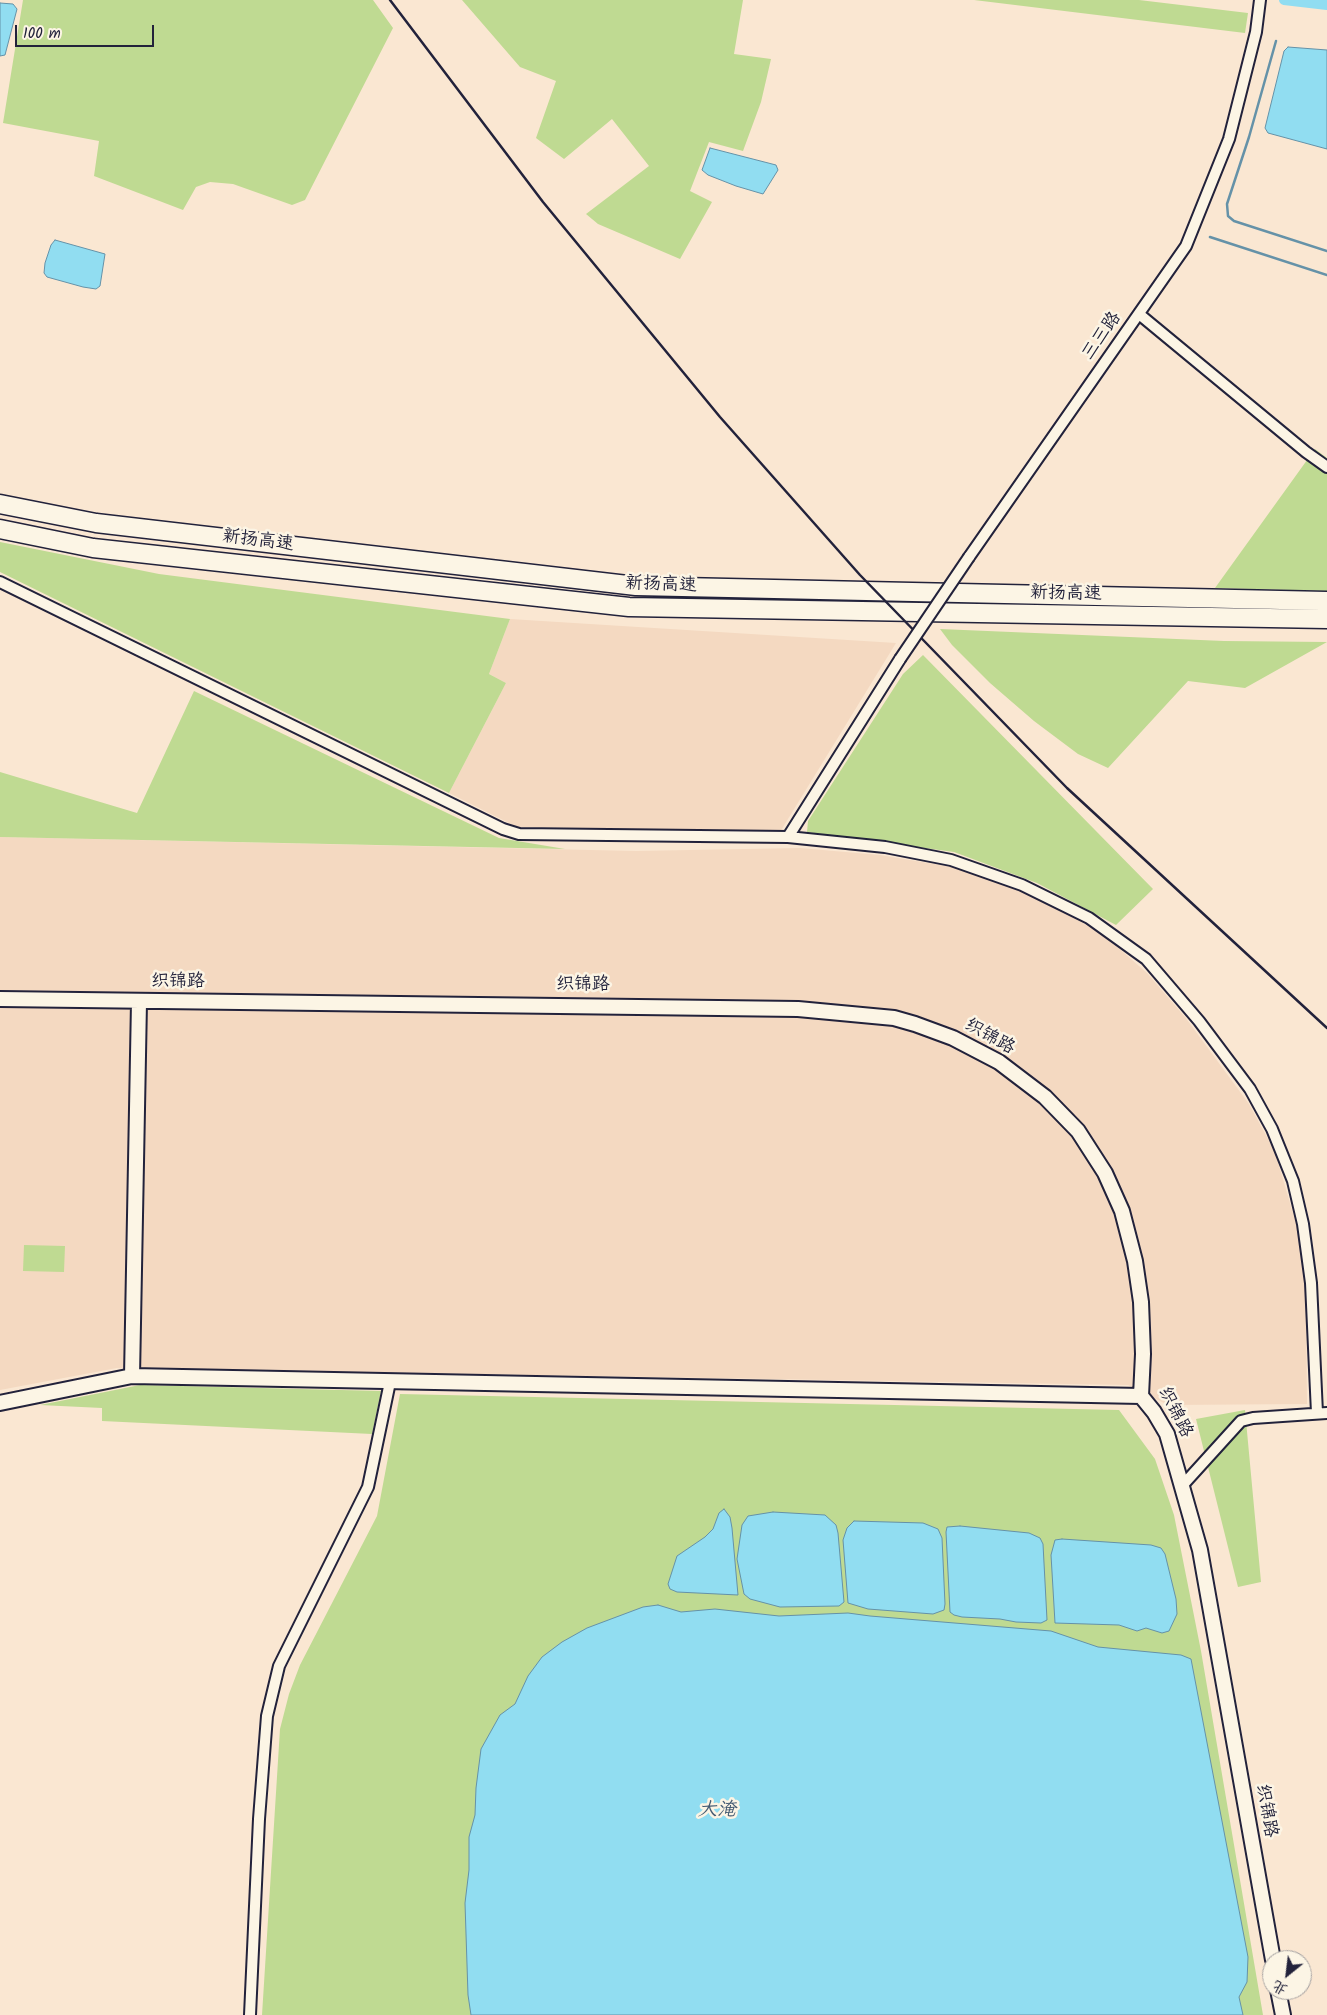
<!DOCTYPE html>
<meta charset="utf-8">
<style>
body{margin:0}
#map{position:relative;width:1327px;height:2015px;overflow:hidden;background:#fae7d2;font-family:Kalam,"LXGW WenKai TC",sans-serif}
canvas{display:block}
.north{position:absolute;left:1262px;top:1950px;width:50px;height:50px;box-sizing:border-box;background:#fcf5e5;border:1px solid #a5a1a1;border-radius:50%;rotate:209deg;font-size:14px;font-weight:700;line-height:20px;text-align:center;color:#22223b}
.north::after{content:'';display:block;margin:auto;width:18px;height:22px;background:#22223b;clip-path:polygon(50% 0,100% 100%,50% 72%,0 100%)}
.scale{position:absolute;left:15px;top:25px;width:139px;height:22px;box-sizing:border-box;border:2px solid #22223b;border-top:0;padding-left:6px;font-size:15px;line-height:18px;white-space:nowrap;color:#22223b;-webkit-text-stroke:4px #fcf5e5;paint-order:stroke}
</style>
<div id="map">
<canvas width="1327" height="2015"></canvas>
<div class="north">北</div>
<div class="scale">100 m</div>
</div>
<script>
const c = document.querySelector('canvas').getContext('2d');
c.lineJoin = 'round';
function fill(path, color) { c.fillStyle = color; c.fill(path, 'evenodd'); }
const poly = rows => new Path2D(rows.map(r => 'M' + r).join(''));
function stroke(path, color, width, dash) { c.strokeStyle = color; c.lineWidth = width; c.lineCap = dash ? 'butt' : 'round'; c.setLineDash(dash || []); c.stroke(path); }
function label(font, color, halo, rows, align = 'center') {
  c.font = font + ' Kalam,"LXGW WenKai TC",sans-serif'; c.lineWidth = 5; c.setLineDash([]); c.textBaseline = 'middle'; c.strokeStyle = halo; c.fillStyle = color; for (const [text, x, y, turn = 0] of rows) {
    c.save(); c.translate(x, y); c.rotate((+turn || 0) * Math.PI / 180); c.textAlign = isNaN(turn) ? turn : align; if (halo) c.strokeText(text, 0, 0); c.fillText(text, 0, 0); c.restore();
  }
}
const built = poly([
 [510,619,622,626,896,643,780,832,517,827,449,793,506,683,489,674],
 [0,837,636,851,800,848,880,855,958,868,1010,885,1053,905,1107,938,1147,973,1185,1017,1249,1104,1275,1152,1297,1227,1306,1290,1307,1404,1168,1405,1128,1385,117,1368,0,1390]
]);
const green = poly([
 [23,0,373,0,393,28,305,200,292,205,233,184,210,182,196,187,183,210,94,176,99,141,3,123],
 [462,0,743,0,734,54,771,59,761,102,743,151,709,142,690,191,712,202,680,259,598,224,586,214,649,166,612,119,564,159,536,138,556,81,520,67],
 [974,0,1139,0,1248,13,1245,33],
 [1315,449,1327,458,1327,591,1215,588],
 [0,542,159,574,510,619,489,674,506,683,449,793,0,572],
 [940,629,1224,641,1327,642,1245,688,1188,681,1108,768,1078,754,1034,721,990,683,952,645],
 [923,655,1153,889,1116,925,1037,883,954,852,807,832,808,821,903,674],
 [194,691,499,838,565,849,0,837,0,772,137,813],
 [24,1245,65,1246,64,1272,23,1271],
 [140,1385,381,1391,372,1434,102,1421,102,1408,40,1405],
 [400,1394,1119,1410,1155,1459,1174,1515,1201,1651,1263,2015,262,2015,280,1729,289,1694,300,1665,377,1516],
 [1245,1410,1261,1582,1238,1587,1196,1419]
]);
const water = poly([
 [0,3,13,4,17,9,5,55,0,56,0,3],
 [1288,47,1327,50,1327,149,1268,133,1265,128,1284,51,1288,47],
 [710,148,776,165,778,170,763,194,736,186,708,175,702,170,710,148],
 [55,240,105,254,100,286,96,289,83,287,47,277,44,273,45,263,51,245,55,240],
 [724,1509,730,1517,732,1528,738,1595,677,1592,670,1589,668,1584,677,1556,705,1537,713,1529,719,1513,724,1509],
 [773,1512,825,1515,836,1525,838,1533,844,1602,839,1606,780,1607,750,1599,744,1594,737,1559,742,1525,748,1516,773,1512],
 [854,1521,923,1523,938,1529,942,1538,945,1604,944,1610,933,1614,868,1609,848,1603,843,1540,847,1528,854,1521],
 [960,1526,1029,1533,1040,1538,1043,1544,1047,1620,1041,1623,1016,1622,1000,1619,962,1617,954,1615,950,1612,946,1532,947,1527,960,1526],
 [1062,1539,1151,1545,1161,1548,1165,1554,1176,1599,1177,1614,1169,1631,1162,1633,1146,1628,1137,1631,1119,1625,1055,1623,1051,1555,1055,1540,1062,1539],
 [658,1605,681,1612,715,1609,779,1616,848,1613,870,1616,1051,1631,1098,1647,1181,1655,1191,1659,1248,1957,1247,1982,1239,1997,1243,2015,471,2015,468,1995,465,1903,469,1870,469,1837,475,1815,476,1788,481,1749,500,1715,515,1704,528,1676,542,1657,562,1642,587,1628,643,1607,658,1605]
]);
const stream = poly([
 [1276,41,1249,137,1227,204,1228,216,1234,221,1327,251],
 [1210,237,1327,275]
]);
const canal = poly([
 [1284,0,1327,5]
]);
const street = poly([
 [1139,314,1306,452,1327,467],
 [969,557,1186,246,1229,139,1256,32,1260,0],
 [0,582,503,829,519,834,788,837,885,847,951,860,1022,885,1089,918,1146,959,1199,1021,1250,1089,1272,1129,1293,1181,1303,1224,1311,1283,1317,1413],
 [788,837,900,659],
 [1182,1486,1241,1421,1253,1418,1327,1413],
 [250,2015,259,1819,267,1716,279,1666,368,1487,390,1382]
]);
const secondary = poly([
 [0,999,798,1009,894,1018,915,1024,953,1038,999,1062,1045,1097,1078,1131,1105,1173,1122,1211,1135,1261,1141,1302,1143,1354,1141,1396,1154,1412,1167,1434,1200,1550,1273,1960],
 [132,1376,139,1002],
 [0,1403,132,1376,1141,1396],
 [1278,1990,1283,2015]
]);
const highway = poly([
 [0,504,96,523,636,586,1327,601],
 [0,529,93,548,629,607,1327,619]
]);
const rail = poly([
 [390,0,543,202,720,417,860,575,1067,788,1327,1028]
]);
const streetBridge = poly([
 [900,659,969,557]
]);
const streetNames = [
 ["三三路",1103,337,-55],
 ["新扬高速",258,542,7],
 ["新扬高速",661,586,2],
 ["新扬高速",1066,595,1],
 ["织锦路",178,983],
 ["织锦路",583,986],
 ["织锦路",989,1038,29],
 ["织锦路",1174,1413,63],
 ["织锦路",1265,1811,80]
];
const waterNames = [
 ["大淹",717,1812]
];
fill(built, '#f4d9c1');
fill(green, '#bfda92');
fill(water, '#91ddf1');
stroke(water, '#6592a8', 1);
stroke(stream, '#6592a8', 2.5);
stroke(canal, '#91ddf1', 10);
stroke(street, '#22223b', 14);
stroke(secondary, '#22223b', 18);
stroke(highway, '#22223b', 21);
stroke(street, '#fcf5e5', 10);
stroke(secondary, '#fcf5e5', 14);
stroke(highway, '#fcf5e5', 18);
stroke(rail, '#22223b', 2.5);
stroke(streetBridge, '#22223b', 14, []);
stroke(streetBridge, '#fcf5e5', 10);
label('18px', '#22223b', '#fcf5e5', streetNames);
label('italic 19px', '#435a72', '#fcf5e5', waterNames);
</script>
